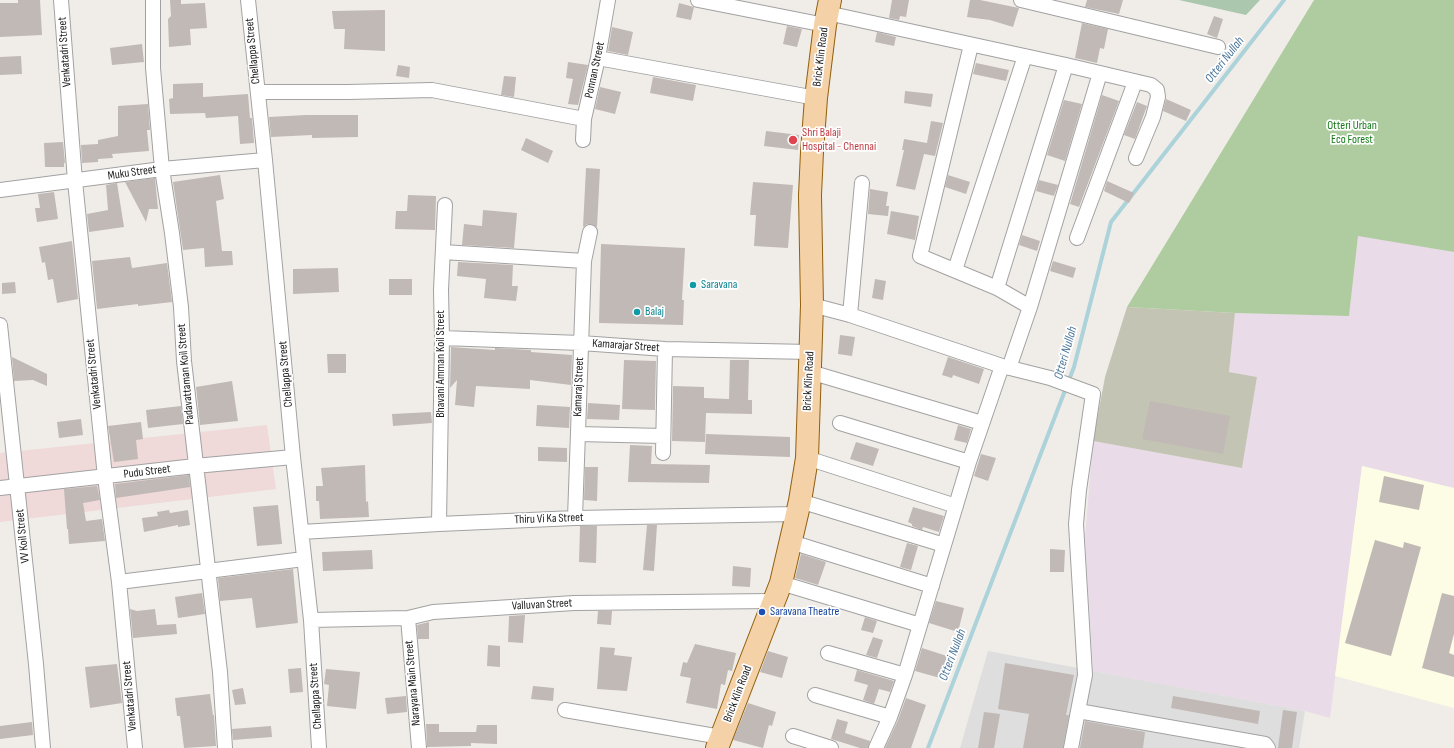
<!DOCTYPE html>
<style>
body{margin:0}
canvas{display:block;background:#f0ede8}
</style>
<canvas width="1454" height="748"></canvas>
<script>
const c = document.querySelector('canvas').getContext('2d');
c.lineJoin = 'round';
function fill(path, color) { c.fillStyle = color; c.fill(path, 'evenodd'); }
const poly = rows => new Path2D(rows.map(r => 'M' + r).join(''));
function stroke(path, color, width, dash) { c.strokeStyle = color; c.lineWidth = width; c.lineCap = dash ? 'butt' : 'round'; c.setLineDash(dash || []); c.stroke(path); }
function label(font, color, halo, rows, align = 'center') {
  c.font = font + ' "Sofia Sans Condensed",sans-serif'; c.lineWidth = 3.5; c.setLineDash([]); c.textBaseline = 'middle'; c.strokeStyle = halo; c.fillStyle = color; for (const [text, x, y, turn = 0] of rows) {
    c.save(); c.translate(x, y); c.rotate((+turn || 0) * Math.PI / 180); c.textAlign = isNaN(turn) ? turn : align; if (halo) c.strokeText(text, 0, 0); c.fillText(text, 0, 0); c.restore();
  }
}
const residential = poly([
 [988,651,1305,711,1299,748,960,748]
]);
const commercial = poly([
 [267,425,276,489,0,522,0,453]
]);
const industrial = poly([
 [1358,235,1454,252,1454,488,1362,466,1330,718,1305,711,1093,671,1085,537,1093,441,1242,468,1257,377,1229,372,1235,313,1349,316]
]);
const education = poly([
 [1362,466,1454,488,1454,708,1335,676]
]);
const construction = poly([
 [1127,307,1235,313,1229,372,1257,377,1242,468,1093,441,1105,377]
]);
const forest = poly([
 [1314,0,1454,0,1454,252,1358,236,1349,316,1235,313,1127,307]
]);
const cemetery = poly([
 [1179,0,1260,0,1246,15]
]);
const stream = poly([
 [928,748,1074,367,1111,222,1284,0]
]);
const building = poly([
 [18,0,40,0,42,35,0,37,0,3,18,3],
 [170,0,181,0,181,4,205,3,207,28,190,29,191,45,169,47,168,19,171,16],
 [892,0,909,0,906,17,900,16,899,20,889,18],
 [970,0,980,0,1019,8,1013,27,990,20,967,17],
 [1087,0,1123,0,1119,14,1085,7],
 [679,3,694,7,691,20,676,17],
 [385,10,385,51,344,49,345,29,334,29,332,11],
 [1214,16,1223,19,1217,38,1207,34],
 [1082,23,1108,29,1104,49,1100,48,1097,63,1075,58],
 [787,26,802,29,797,47,783,44],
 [612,27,633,32,628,55,608,51],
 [877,32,896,37,894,46,875,42],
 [142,44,144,62,112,65,110,48],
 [21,56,22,74,0,75,0,57],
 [568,62,588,65,578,105,568,104,573,79,566,78],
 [976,63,1009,70,1006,81,973,74],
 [398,65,410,67,409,78,396,76],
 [504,76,516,77,514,97,501,95],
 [653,77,696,85,693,101,650,93],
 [203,83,203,97,248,94,250,118,252,118,254,143,240,144,238,116,206,118,205,113,170,114,169,99,173,98,173,84],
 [600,87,621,92,615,114,595,109],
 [905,91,933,94,931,107,904,103],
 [1102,95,1119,101,1079,207,1070,204],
 [1166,99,1191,110,1186,121,1163,111],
 [1064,100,1082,104,1065,161,1047,155],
 [1137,102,1147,106,1135,139,1124,135],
 [148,104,150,130,147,130,149,151,112,154,113,158,98,159,98,162,82,163,81,145,98,144,98,140,118,136,118,106],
 [306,115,358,115,358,137,312,138,312,135,271,137,269,117],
 [931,121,943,123,935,156,924,154,915,190,896,186,904,150,902,150,904,139,927,143],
 [766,131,799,135,798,150,764,146],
 [526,138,553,151,548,163,521,150],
 [63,142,65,163,64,163,64,167,45,167,44,143],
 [586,168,600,169,597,227,591,224,587,224,583,227],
 [220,175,224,199,216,201,222,251,232,251,233,265,205,267,204,248,183,250,173,182],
 [948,175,970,182,966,194,945,187],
 [155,178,158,209,149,209,146,222,125,182],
 [1039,180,1058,185,1054,196,1036,191],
 [1107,181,1134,193,1129,203,1104,191],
 [753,182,793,185,788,248,754,246,756,215,750,215],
 [117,183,124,227,89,232,87,214,108,210,106,185],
 [870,189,888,192,886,206,889,206,888,216,868,214],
 [54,192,58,219,37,222,35,208,40,208,38,194],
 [408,195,436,196,435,230,395,229,396,211,407,211],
 [483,210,517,213,514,248,462,245,464,224,482,226],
 [891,211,919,216,915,240,887,234],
 [1022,235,1040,241,1037,251,1019,245],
 [72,241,78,299,57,303,53,279,48,280,45,262,42,263,39,247],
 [601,244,685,248,682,300,684,300,683,325,599,323],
 [130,257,132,268,167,263,172,302,138,306,138,304,97,309,92,261],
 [1053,261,1076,268,1073,278,1050,271],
 [458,262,513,265,512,286,518,286,516,301,484,298,486,279,457,276],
 [338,268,339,292,293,294,293,269],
 [389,279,412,279,412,295,389,295],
 [875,279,886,281,883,300,872,298],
 [15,282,16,293,2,294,2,283],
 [840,335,855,337,852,356,838,354],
 [451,347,495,350,495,348,531,350,531,352,572,355,571,385,530,380,530,389,476,386,474,407,455,405,457,380,450,388],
 [327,354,346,354,346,373,328,373],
 [12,357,47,374,47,386,33,380,14,381],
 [948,357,984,369,979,384,953,375,952,378,942,375],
 [624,360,656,361,655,410,622,409],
 [730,360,749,360,748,400,752,400,752,414,706,413,705,442,672,441,673,386,704,387,704,398,729,399],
 [232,381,238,421,200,425,196,387],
 [1150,401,1230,416,1223,454,1142,439],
 [588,403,620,405,619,420,587,419],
 [537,405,570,407,569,428,536,426],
 [181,406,183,424,148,428,146,410],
 [431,412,432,423,393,426,392,414],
 [81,419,83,435,59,438,57,422],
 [141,422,143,439,136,440,138,459,114,462,108,426],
 [958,425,971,429,967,443,954,440],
 [706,434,790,437,790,457,705,454],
 [856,442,879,449,873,466,850,459],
 [630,445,652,446,651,464,710,465,709,483,628,482],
 [538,447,567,448,567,462,538,461],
 [981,454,996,458,988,481,974,476],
 [365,465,366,502,368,501,369,517,320,519,319,501,316,501,316,486,323,486,321,468],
 [585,467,598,467,597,501,584,500],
 [189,475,190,487,116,498,115,484],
 [1384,476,1424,485,1419,510,1379,502],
 [97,486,100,500,83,503,86,521,102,519,105,541,69,544,68,529,67,529,64,489],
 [278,505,282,544,257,546,253,507],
 [913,507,944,516,939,532,923,527,922,530,912,526,912,524,908,522],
 [169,510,170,513,188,510,190,525,178,527,178,525,144,532,142,518,158,516,157,512],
 [647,525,657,525,654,571,643,570],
 [580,526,597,526,596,563,579,562],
 [1375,540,1403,548,1404,542,1421,547,1391,656,1345,643],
 [907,543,918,546,911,570,900,567],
 [1050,549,1065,550,1064,572,1050,572],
 [372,550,373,569,323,571,322,552],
 [801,554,826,562,818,585,795,578],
 [733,566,751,568,750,587,732,586],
 [293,569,298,623,256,628,252,598,220,601,218,578],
 [202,593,205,614,178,618,175,597],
 [1442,593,1454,596,1454,634,1449,653,1454,655,1454,677,1422,668],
 [936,601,964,608,958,632,929,623],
 [130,609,137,611,155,609,157,625,176,624,177,634,133,638],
 [598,611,612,611,611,625,597,624],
 [525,615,523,643,508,642,509,616],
 [865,617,877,621,873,633,861,630],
 [429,622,429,639,418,639,417,625],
 [873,637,883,640,877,658,866,655],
 [695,644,736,653,732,671,728,670,725,685,721,684,717,709,686,703,691,678,680,676,683,662,687,663],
 [488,645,500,646,500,667,487,666],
 [600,647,615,648,614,655,632,657,627,691,597,689],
 [922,648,947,656,940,678,915,671],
 [768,651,788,657,782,678,760,672],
 [1005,663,1074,675,1066,715,1069,715,1063,748,1023,748,1029,714,998,709],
 [117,664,122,703,90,708,85,667],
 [301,668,303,692,290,693,288,669],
 [326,669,360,672,356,709,327,706,329,685,324,684],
 [857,670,894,681,890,692,879,689,874,704,863,700,868,685,854,681],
 [533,686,554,688,553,701,531,699],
 [243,688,246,704,235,705,232,690],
 [210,694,213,715,214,715,216,746,184,748,180,716,177,716,175,698],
 [406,696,407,712,387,714,385,698],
 [1173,696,1260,711,1258,724,1171,708],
 [906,698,926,705,911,748,885,748,898,720],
 [748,703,776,712,772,726,769,725,763,748,733,740],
 [1283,710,1297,712,1292,748,1278,748],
 [984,712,1000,714,994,748,978,748],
 [837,719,848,722,845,733,870,741,868,748,860,748,831,739],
 [1085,721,1145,732,1143,748,1080,748],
 [32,722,33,735,0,739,0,726],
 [426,724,439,724,439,732,476,732,477,725,497,725,497,744,471,743,471,746,427,747],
 [271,726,272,737,233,740,232,729]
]);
const street = poly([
 [61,0,75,181,105,477,119,582,135,748],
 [153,0,153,68,162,169,172,233,181,307,184,361,220,672,225,748],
 [248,0,265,160,293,457,311,620,319,748],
 [698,0,825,25],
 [1021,0,1218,47],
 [827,13,1066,65,1151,85,1157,90,1158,97,1153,117,1136,158],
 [971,45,920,256,997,288,1030,307],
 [598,58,816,98],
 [258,92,348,92,432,90,584,119],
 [583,140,584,119,598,58,608,0],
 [0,190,162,169,265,160],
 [1077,238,1135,82],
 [443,252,584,261],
 [955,270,1025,56],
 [997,288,1066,65],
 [812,305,850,315,1002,366,1050,378,1093,394,1079,490,1076,524,1085,675,1078,711,1265,744,1268,748],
 [850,315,862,183],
 [0,325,36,664,43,748],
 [442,338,581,343,665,349,810,352],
 [1009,368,1030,307,1100,73],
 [810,372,982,423],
 [840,423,969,462],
 [578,434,663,436],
 [663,453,665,349],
 [807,458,956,506],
 [0,488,195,466,293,457],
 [800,501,944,545],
 [575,518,584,261,590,232],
 [439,524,442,338,441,290,445,205],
 [301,532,439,524,575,518,797,514],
 [791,542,932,586],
 [119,582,304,559],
 [781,583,920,625],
 [408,618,419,748],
 [311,620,408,618,433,612,574,603,774,601],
 [828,653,905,675],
 [815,695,890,717],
 [565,710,721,737],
 [793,736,831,748],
 [876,748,890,717,905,675,969,462,1002,366],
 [1071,748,1078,711]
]);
const primary = poly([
 [717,748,781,583,800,501,807,458,812,305,810,195,812,152,816,98,825,25,830,0]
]);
const markers = [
 [793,140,5,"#e0444e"],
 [693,285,4,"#0f9aa8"],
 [637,312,4,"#0f9aa8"],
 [762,612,4,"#1a4fb4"]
];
const streetNames = [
 ["Chellappa Street",253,51,-96],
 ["Venkatadri Street",65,52,-94],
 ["Brick Klin Road",821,57,-83],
 ["Ponnan Street",595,70,-78],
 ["Muku Street",132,173,-8],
 ["Kamarajar Street",626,346,4],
 ["Bhavani Amman Koil Street",441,364,-90],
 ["Venkatadri Street",94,374,-96],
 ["Padavattaman Koil Street",186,374,-95],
 ["Chellappa Street",286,374,-95],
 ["Brick Klin Road",809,381,-87],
 ["Kamaraj Street",579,387,-88],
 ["Pudu Street",147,472,-7],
 ["Thiru Vi Ka Street",549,519,-2],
 ["VV Koil Street",23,536,-96],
 ["Valluvan Street",542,605,-3],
 ["Narayana Main Street",413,683,-95],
 ["Brick Klin Road",738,694,-69],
 ["Venkatadri Street",130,696,-95],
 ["Chellappa Street",316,696,-94]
];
const parkNames = [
 ["Otteri Urban",1352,126],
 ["Eco Forest",1352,140]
];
const healthNames = [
 ["Shri Balaji",802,133],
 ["Hospital - Chennai",802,147]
];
const cultureNames = [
 ["Saravana",701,285],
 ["Balaj",645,312]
];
const transitNames = [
 ["Saravana Theatre",770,612]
];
const waterNames = [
 ["Otteri Nullah",1225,60,-52],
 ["Otteri Nullah",1066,353,-74],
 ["Otteri Nullah",953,655,-69]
];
fill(residential, '#dfdede');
fill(commercial, '#efd9d9');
fill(industrial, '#e9dbe7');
fill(education, '#fdfce4');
fill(construction, '#c4c4b4');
fill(forest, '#afcca0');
fill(cemetery, '#abc7ae');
stroke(stream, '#acd2da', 4);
fill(building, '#c1b9b5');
stroke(street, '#a2a2a2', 16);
stroke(primary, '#91600c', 24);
stroke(street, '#fff', 14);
stroke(primary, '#f5d1a8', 22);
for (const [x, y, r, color] of markers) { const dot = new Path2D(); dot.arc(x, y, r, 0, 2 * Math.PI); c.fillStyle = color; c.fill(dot); stroke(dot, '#fff', 1.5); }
label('12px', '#212121', '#fff', streetNames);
label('12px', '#157919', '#fff', parkNames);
label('12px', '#be3a42', '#fff', healthNames, 'left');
label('12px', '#0d838f', '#fff', cultureNames, 'left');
label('12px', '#164399', '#fff', transitNames, 'left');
label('italic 13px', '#4c779b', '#fff', waterNames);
</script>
